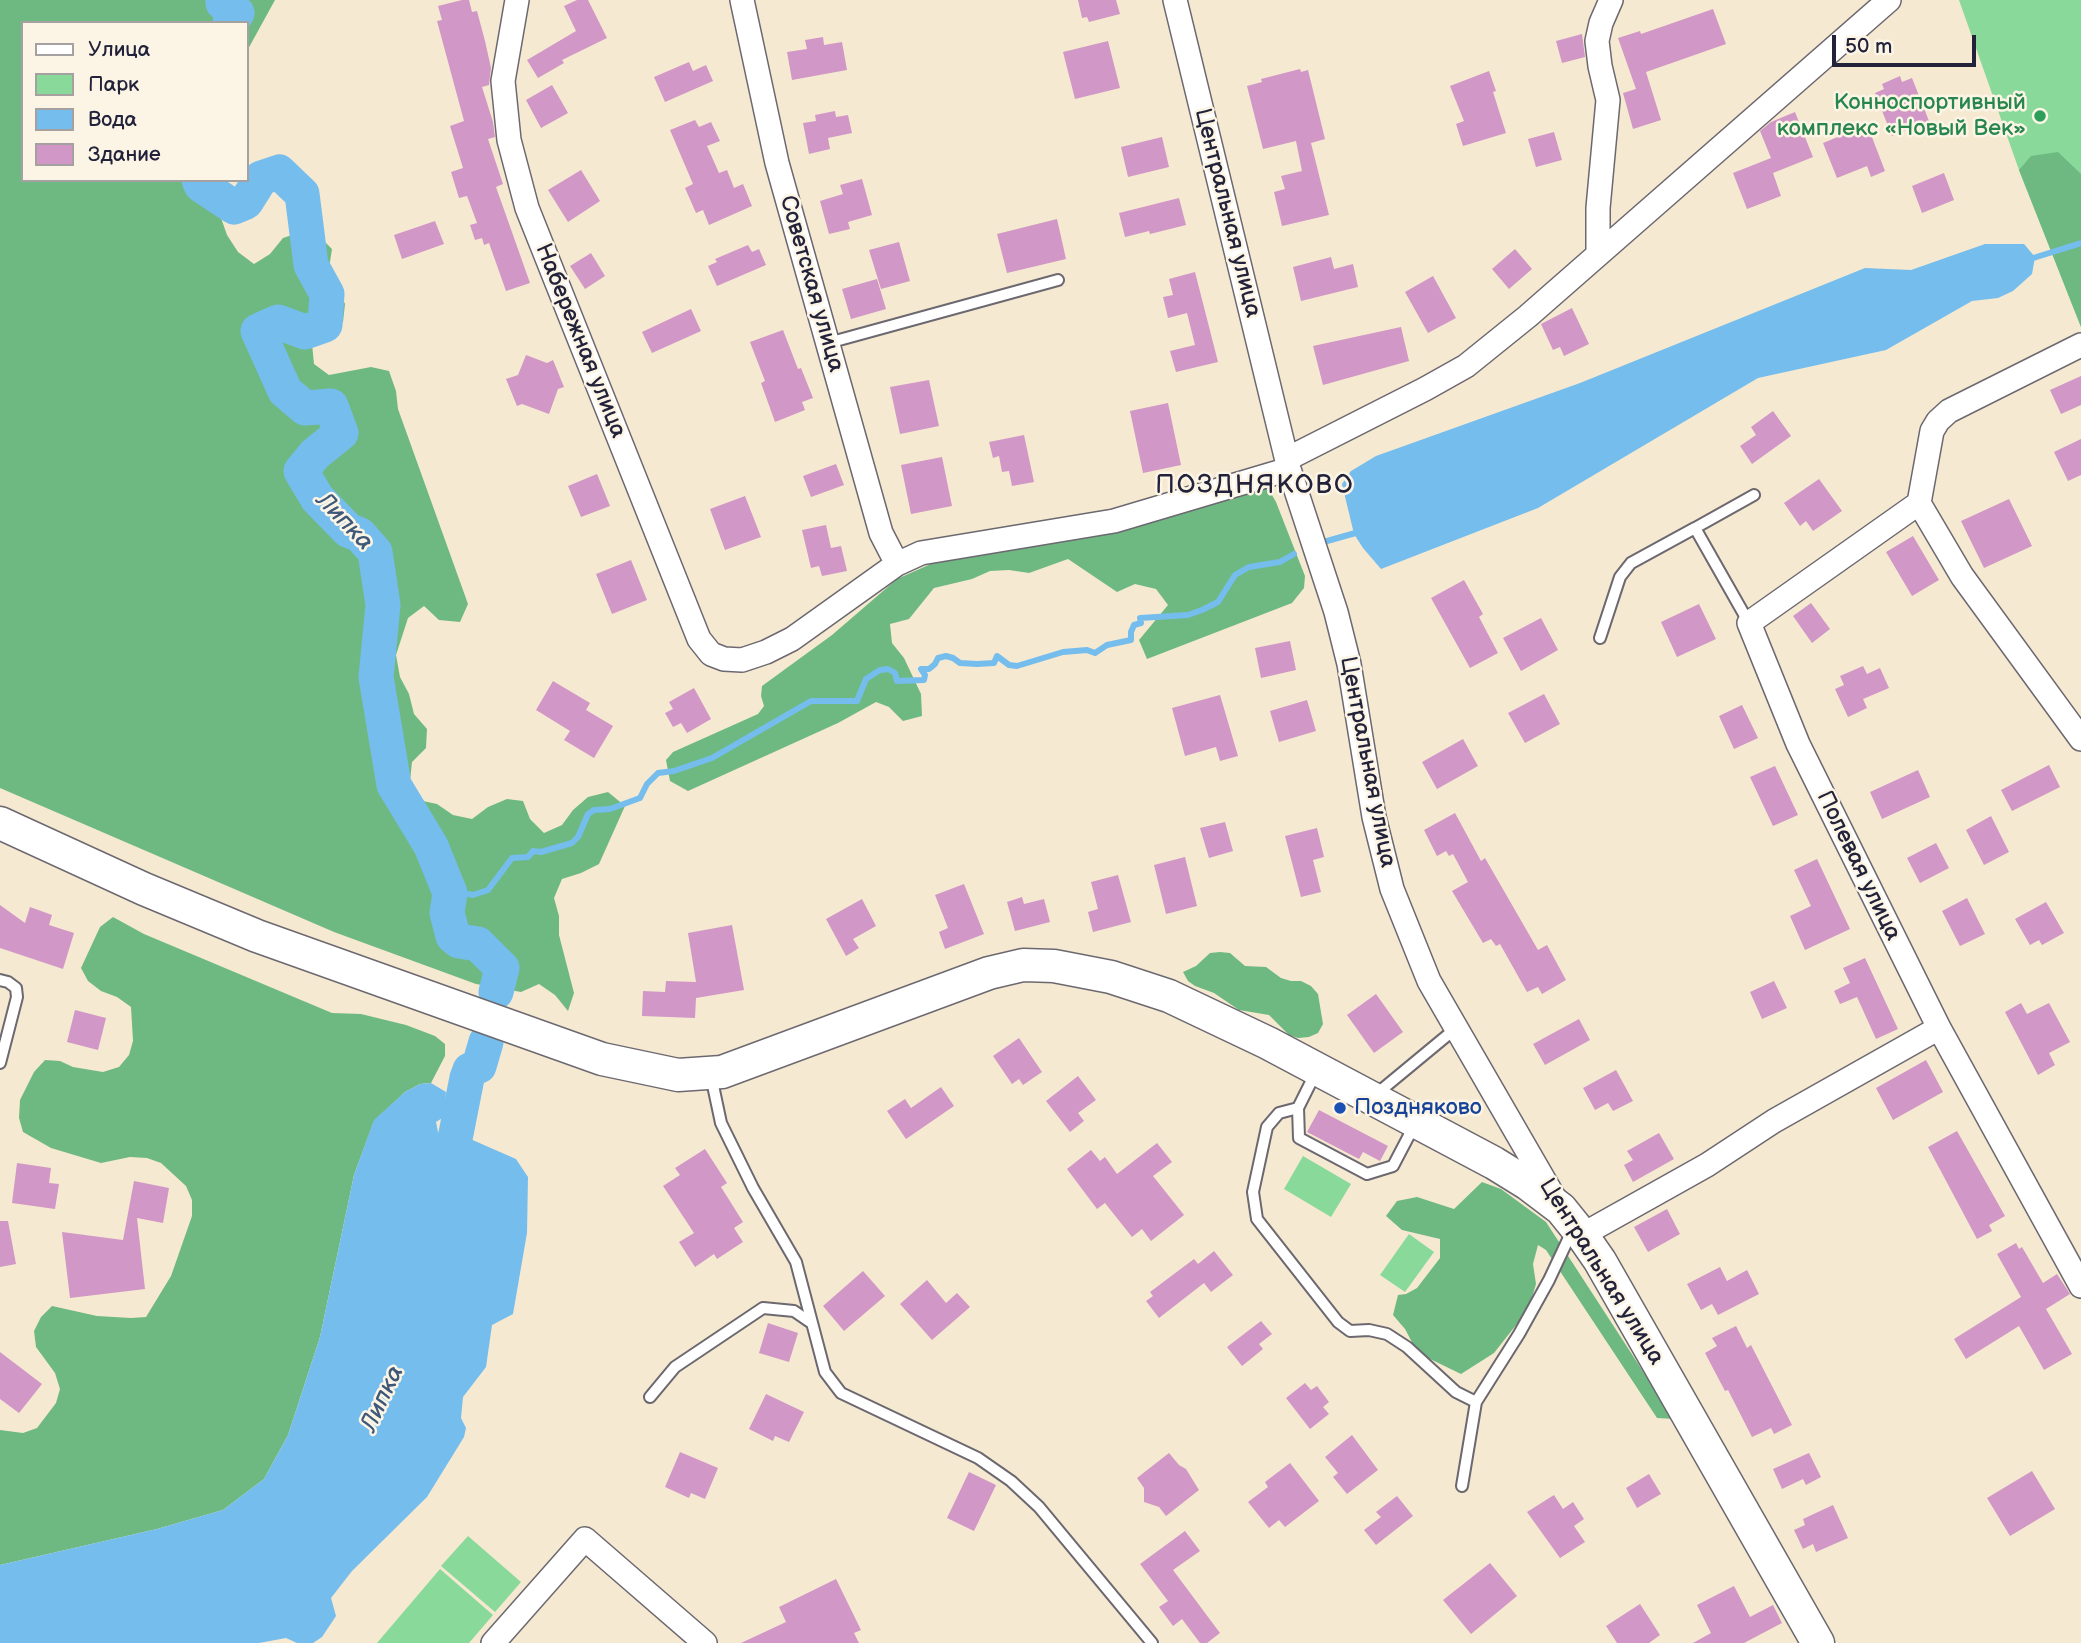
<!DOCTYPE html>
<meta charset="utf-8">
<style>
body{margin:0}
#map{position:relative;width:2081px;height:1643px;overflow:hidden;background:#f6e9d1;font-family:"Balsamiq Sans",sans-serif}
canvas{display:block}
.legend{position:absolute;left:21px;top:21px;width:228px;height:161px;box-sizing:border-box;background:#fcf5e5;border:2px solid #a5a1a1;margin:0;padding:9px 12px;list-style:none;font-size:21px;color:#22223b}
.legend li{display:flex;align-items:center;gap:14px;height:35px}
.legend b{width:35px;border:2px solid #a5a1a1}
.scale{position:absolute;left:1832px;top:35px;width:144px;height:32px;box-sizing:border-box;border:4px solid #22223b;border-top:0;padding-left:9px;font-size:21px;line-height:24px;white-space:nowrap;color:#22223b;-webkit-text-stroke:5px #fcf5e5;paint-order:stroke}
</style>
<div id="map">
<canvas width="2081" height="1643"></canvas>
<ul class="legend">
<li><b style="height:9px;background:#fff"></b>Улица</li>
<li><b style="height:19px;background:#89d99a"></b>Парк</li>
<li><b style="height:19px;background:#75bded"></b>Вода</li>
<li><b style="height:19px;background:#d197c6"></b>Здание</li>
</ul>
<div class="scale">50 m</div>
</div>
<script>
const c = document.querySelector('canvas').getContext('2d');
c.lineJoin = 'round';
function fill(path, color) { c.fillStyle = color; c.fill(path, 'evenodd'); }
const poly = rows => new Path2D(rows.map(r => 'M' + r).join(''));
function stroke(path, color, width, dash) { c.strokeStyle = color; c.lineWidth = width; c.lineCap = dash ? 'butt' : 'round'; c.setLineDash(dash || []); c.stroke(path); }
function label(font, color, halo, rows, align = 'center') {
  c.font = font + ' "Balsamiq Sans",sans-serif'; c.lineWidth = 5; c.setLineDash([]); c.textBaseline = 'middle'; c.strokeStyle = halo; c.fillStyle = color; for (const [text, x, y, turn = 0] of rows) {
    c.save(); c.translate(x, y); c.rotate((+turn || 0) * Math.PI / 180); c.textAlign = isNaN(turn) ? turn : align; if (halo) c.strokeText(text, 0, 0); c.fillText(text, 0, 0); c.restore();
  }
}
const green = poly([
 [1959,0,2081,0,2081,327,2019,170],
 [1303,1156,1351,1184,1331,1217,1284,1189],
 [1409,1234,1434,1252,1405,1292,1380,1275],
 [468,1536,521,1582,495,1612,441,1566],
 [440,1569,493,1615,469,1643,377,1643]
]);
const forest = poly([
 [0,0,275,0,247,51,247,23,23,23,23,180,220,180,220,215,227,235,238,252,254,264,270,254,283,238,301,232,319,236,332,249,329,268,345,304,343,322,330,336,312,344,314,364,329,375,371,367,389,371,396,391,398,409,468,604,460,622,439,620,424,606,408,618,396,655,400,677,409,694,414,714,427,729,426,748,412,762,410,781,418,800,437,804,453,815,472,819,488,807,507,799,523,801,530,819,544,833,562,825,573,810,588,797,608,792,625,806,599,864,581,873,562,879,554,898,559,916,559,935,574,993,568,1011,555,995,539,984,521,992,476,984,334,932,0,788],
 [2058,152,2081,174,2081,327,2019,170,2031,156],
 [1268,488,1276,502,1305,576,1304,588,1292,603,1147,659,1139,640,1168,605,1156,589,1135,584,1117,592,1068,559,1029,573,1009,570,990,571,972,579,934,588,909,619,890,624,892,643,904,658,921,694,922,716,903,721,889,707,876,702,838,723,688,791,670,781,666,760,673,752,758,714,764,706,761,696,762,686,832,635,897,579,933,563,1120,530],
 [113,917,144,934,332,1013,361,1014,406,1025,435,1036,445,1044,445,1056,431,1083,420,1084,405,1092,374,1121,354,1175,320,1337,288,1435,264,1479,223,1510,157,1529,0,1565,0,1430,23,1433,37,1428,56,1403,60,1389,55,1373,36,1347,34,1331,41,1317,52,1306,97,1316,131,1318,146,1317,171,1276,192,1216,192,1200,186,1186,161,1163,147,1158,130,1157,101,1163,51,1148,23,1132,19,1118,20,1100,34,1072,45,1060,60,1061,73,1067,103,1072,119,1067,129,1055,133,1041,131,1007,117,997,101,991,88,981,81,968,100,927],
 [1220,952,1230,953,1245,966,1266,967,1281,978,1291,981,1301,981,1311,986,1318,994,1323,1024,1318,1033,1309,1037,1298,1038,1289,1035,1269,1015,1239,1010,1214,993,1195,986,1188,981,1183,972,1196,966,1210,953],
 [1482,1182,1501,1189,1546,1222,1674,1419,1657,1418,1546,1250,1538,1245,1533,1264,1536,1284,1530,1304,1520,1320,1494,1353,1461,1374,1428,1358,1414,1346,1405,1329,1393,1315,1398,1295,1406,1294,1417,1288,1440,1258,1440,1239,1402,1230,1386,1216,1397,1201,1417,1197,1454,1209]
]);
const water = poly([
 [1985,244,2024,244,2035,257,2032,274,2013,291,1998,298,1972,301,1886,350,1758,378,1538,508,1381,569,1363,548,1354,534,1342,484,1351,471,1376,456,1580,383,1865,268,1911,270],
 [431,1083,446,1092,444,1117,436,1122,438,1132,446,1138,453,1126,459,1125,466,1131,468,1138,516,1159,528,1177,527,1233,513,1314,492,1325,486,1367,463,1397,461,1418,466,1428,464,1437,427,1497,352,1571,331,1598,336,1616,322,1637,313,1643,297,1643,286,1638,259,1643,0,1643,0,1565,157,1529,223,1510,264,1479,288,1435,320,1337,354,1175,374,1120,405,1092,420,1084]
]);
const stream = poly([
 [2030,259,2081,243],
 [1320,543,1359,532],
 [450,893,457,892,473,895,488,890,512,858,528,857,533,851,541,852,572,843,578,837,588,814,594,810,610,809,640,798,647,784,658,773,674,771,712,758,811,701,857,701,866,679,880,670,888,669,895,673,897,681,924,680,925,675,921,669,929,669,935,664,938,658,946,656,953,658,960,663,977,664,994,663,997,656,1009,665,1017,666,1063,652,1087,650,1095,653,1107,645,1131,640,1131,632,1134,625,1141,623,1140,618,1188,615,1202,610,1218,602,1235,575,1249,567,1280,562,1294,554]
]);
const river = poly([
 [223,0,223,3,237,13,230,23],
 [199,180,201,185,234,207,246,202,261,178,279,172,302,194,311,265,327,294,325,325,305,332,278,322,258,331,285,391,305,408,331,406,341,433,315,454,301,471,317,498,348,530,360,535,375,552,383,605,376,677,394,785,431,846,450,893,447,913,453,936,459,941,478,944,502,968,496,992],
 [449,1169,467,1078,470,1070,479,1066,486,1042]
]);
const building = poly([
 [462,0,469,0,472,12,477,11,485,41,491,68,489,85,482,87,493,122,495,137,488,139,503,184,496,187,530,283,506,291,489,243,484,245,482,238,475,240,470,225,477,223,467,196,459,198,451,172,463,168,450,126,464,121,437,21,442,20,438,6],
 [577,0,588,0,607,38,562,60,564,63,538,78,527,60,576,31,564,6],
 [1078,0,1116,0,1120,14,1089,22,1087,17,1082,18],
 [1713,9,1726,44,1646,72,1661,120,1633,129,1623,93,1636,89,1618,38,1640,31,1641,34],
 [1582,34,1585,57,1562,63,1556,41],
 [823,37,824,45,842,42,847,70,792,80,787,52,807,49,805,40],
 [1108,41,1120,88,1075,99,1063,52],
 [689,62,693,71,706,65,713,81,665,102,654,77],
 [1300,69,1301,72,1308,70,1325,139,1311,143,1329,215,1282,226,1274,192,1285,189,1281,176,1302,171,1296,141,1263,149,1247,86,1262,82,1261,79],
 [1489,71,1496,91,1493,92,1506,133,1463,146,1456,124,1464,121,1450,86],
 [1900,76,1902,82,1912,78,1929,121,1892,136,1875,93,1884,89,1882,84],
 [552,85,568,113,541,128,526,100],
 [835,111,836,117,848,115,852,133,828,138,830,149,809,154,803,123,816,121,815,115],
 [1795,112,1813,157,1773,173,1781,196,1747,209,1733,173,1771,158,1760,131,1771,122],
 [695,120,699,127,711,122,720,141,707,146,719,173,727,170,734,188,743,184,752,206,709,225,703,210,696,213,685,188,693,184,670,130],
 [1855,130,1857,137,1870,132,1885,171,1871,177,1867,166,1837,178,1823,143],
 [1554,132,1562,160,1536,167,1528,139],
 [1162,137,1169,167,1128,177,1121,147],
 [581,170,600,201,568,222,548,190],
 [1944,173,1954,200,1922,213,1912,186],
 [862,179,872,215,848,222,850,229,829,234,820,201,843,194,840,185],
 [1179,198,1186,225,1150,234,1149,231,1125,237,1119,213],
 [1057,219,1066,259,1007,273,997,234],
 [435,221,444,244,402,259,394,235],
 [899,242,910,281,881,289,869,250],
 [748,245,752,252,759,249,766,265,717,286,708,266,717,262,715,259],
 [1515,249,1532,269,1509,289,1492,269],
 [591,253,605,276,585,289,570,266],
 [1331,257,1334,269,1353,264,1358,287,1301,301,1293,267],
 [1195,272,1218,362,1176,372,1170,351,1195,345,1187,313,1168,318,1163,297,1173,295,1169,279],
 [1433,276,1456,318,1428,333,1405,292],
 [877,279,886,309,851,319,842,289],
 [1572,308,1589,344,1564,356,1560,347,1553,350,1541,324],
 [691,309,701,331,652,353,642,332],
 [1401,327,1409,361,1323,385,1313,346],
 [783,330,798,369,801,368,813,398,802,402,805,410,775,422,761,383,765,381,750,342],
 [526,355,547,363,553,360,564,387,558,389,549,414,522,404,517,406,506,379,518,375],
 [2081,376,2081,405,2061,414,2050,390],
 [929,380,939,426,900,434,890,387],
 [1168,403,1181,465,1143,473,1130,411],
 [1773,411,1791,436,1752,464,1740,446,1756,435,1751,427],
 [1024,435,1034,482,1012,486,1009,471,1002,472,999,456,993,458,989,442],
 [2081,439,2081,475,2068,481,2054,452],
 [942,457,952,506,911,514,901,465],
 [836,464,844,485,811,497,803,476],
 [597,474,610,506,581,517,568,486],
 [1819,479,1842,511,1813,531,1806,521,1800,526,1784,503],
 [745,496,761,537,725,550,710,509],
 [2009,499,2032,546,1984,568,1961,521],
 [826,525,831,548,841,546,847,571,822,576,819,566,811,568,802,530],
 [1913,536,1939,580,1912,596,1886,552],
 [631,560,647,600,612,614,596,574],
 [1464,580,1483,614,1479,617,1498,653,1470,668,1431,598],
 [1811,603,1830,629,1812,643,1793,616],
 [1699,604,1716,639,1677,657,1661,622],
 [1541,618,1558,650,1521,671,1503,638],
 [1290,641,1296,670,1261,678,1255,648],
 [1863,666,1867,674,1880,668,1889,688,1863,699,1867,708,1848,717,1835,689,1844,685,1840,676],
 [553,681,590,703,586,710,613,726,594,758,564,740,570,731,536,710],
 [694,688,711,719,687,733,681,723,673,727,665,713,673,709,669,702],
 [1544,694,1560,724,1525,743,1508,713],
 [1220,695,1238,756,1220,761,1216,747,1185,756,1172,708],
 [1307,700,1316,731,1279,742,1270,711],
 [1742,705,1758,738,1734,749,1719,716],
 [1463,739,1478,766,1437,789,1422,762],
 [2049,765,2060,787,2012,811,2001,790],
 [1775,766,1798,815,1773,826,1750,777],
 [1918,770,1930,797,1882,819,1870,792],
 [1455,813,1481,861,1485,858,1538,950,1547,945,1566,980,1542,994,1538,987,1527,992,1500,944,1496,946,1491,939,1483,943,1452,891,1468,882,1453,854,1449,856,1446,851,1437,856,1424,830],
 [1991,816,2009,852,1984,865,1966,830],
 [1225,822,1233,851,1209,858,1200,828],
 [1317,828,1324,857,1313,860,1321,892,1301,897,1285,836],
 [1936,843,1949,868,1920,883,1907,858],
 [1185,857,1197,906,1166,914,1154,865],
 [1817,859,1850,929,1805,950,1790,916,1811,906,1794,870],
 [1118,875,1131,922,1093,932,1088,912,1098,909,1091,882],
 [964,884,984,934,945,949,939,932,948,928,935,895],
 [1022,897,1024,904,1044,899,1050,922,1015,931,1007,902],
 [1967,898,1985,934,1960,946,1942,911],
 [862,899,876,926,853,939,859,948,846,956,826,919],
 [2046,902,2064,933,2042,945,2039,940,2030,945,2015,919],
 [0,905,25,923,30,907,52,915,49,925,74,933,63,969,0,948],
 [732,925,744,990,696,998,695,1018,642,1016,643,991,665,992,666,981,696,982,688,933],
 [1865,958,1898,1029,1876,1039,1857,997,1840,1004,1834,991,1850,983,1843,968],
 [1774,981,1787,1008,1762,1019,1750,992],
 [1376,994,1403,1032,1374,1053,1347,1015],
 [2021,1003,2027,1014,2049,1003,2070,1042,2049,1053,2055,1065,2038,1075,2005,1012],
 [75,1010,106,1018,98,1050,67,1042],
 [1579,1019,1590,1040,1545,1065,1533,1044],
 [1019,1038,1042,1072,1023,1085,1019,1079,1012,1084,993,1056],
 [1926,1060,1943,1092,1893,1120,1876,1088],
 [1616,1070,1633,1101,1613,1111,1608,1103,1595,1110,1583,1088],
 [1078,1076,1096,1100,1078,1113,1084,1121,1070,1132,1046,1101],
 [941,1087,954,1106,906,1139,887,1111,905,1099,911,1108],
 [1319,1110,1388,1146,1380,1161,1363,1152,1359,1159,1307,1132],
 [1957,1131,2005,1216,1989,1225,1992,1231,1977,1239,1928,1147],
 [1659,1133,1674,1159,1633,1182,1624,1165,1633,1160,1627,1151],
 [1157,1143,1172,1162,1153,1176,1184,1215,1151,1241,1142,1229,1132,1237,1105,1203,1097,1209,1067,1169,1091,1150,1100,1161,1105,1157,1117,1174],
 [705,1149,727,1183,721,1187,743,1222,734,1228,743,1242,717,1259,714,1254,695,1267,679,1242,694,1233,663,1186,680,1175,675,1168],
 [17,1163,51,1168,49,1183,59,1184,55,1209,12,1203],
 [134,1181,169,1188,163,1223,137,1218,145,1289,70,1298,62,1232,123,1240],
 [1667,1209,1680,1234,1648,1252,1634,1227],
 [0,1221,8,1221,16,1264,0,1267],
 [2016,1243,2019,1249,2022,1247,2043,1283,2057,1274,2070,1294,2046,1309,2072,1354,2044,1370,2019,1326,1966,1359,1954,1339,2021,1297,1997,1254],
 [1214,1251,1233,1275,1211,1292,1204,1283,1159,1318,1146,1301,1153,1296,1150,1292,1194,1259,1198,1264],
 [1720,1267,1727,1281,1747,1270,1759,1294,1718,1315,1712,1304,1701,1310,1687,1284],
 [863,1271,885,1296,844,1331,823,1306],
 [927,1280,946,1303,957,1293,970,1307,932,1340,900,1304],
 [1261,1321,1272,1334,1259,1344,1263,1349,1242,1366,1227,1347],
 [768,1323,798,1333,789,1362,759,1353],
 [1736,1326,1747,1348,1751,1345,1792,1425,1774,1434,1771,1428,1752,1437,1728,1390,1725,1391,1705,1353,1717,1346,1712,1338],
 [0,1352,42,1384,19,1413,0,1399],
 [1305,1383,1311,1390,1317,1386,1329,1402,1323,1407,1329,1414,1310,1429,1286,1398],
 [766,1394,804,1412,789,1442,775,1436,773,1441,749,1429],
 [1352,1435,1378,1470,1347,1494,1333,1477,1338,1473,1325,1457],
 [680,1452,718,1468,705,1499,691,1493,689,1498,665,1487],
 [1169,1453,1179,1465,1186,1469,1199,1490,1166,1516,1159,1507,1144,1502,1144,1488,1137,1478],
 [1809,1453,1821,1477,1806,1485,1803,1479,1782,1489,1773,1469],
 [1290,1463,1319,1501,1285,1527,1279,1520,1269,1528,1248,1502,1268,1487,1265,1482],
 [2032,1471,2055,1509,2010,1536,1987,1498],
 [969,1472,996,1485,974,1531,947,1518],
 [1649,1474,1661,1494,1637,1508,1626,1488],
 [1554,1495,1563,1509,1573,1502,1584,1519,1574,1526,1585,1542,1560,1558,1527,1512],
 [1397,1496,1413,1516,1376,1545,1364,1530,1381,1517,1376,1512],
 [1833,1505,1848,1538,1816,1552,1813,1544,1803,1549,1794,1530,1805,1525,1803,1519],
 [1185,1531,1200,1551,1173,1570,1220,1633,1207,1643,1200,1643,1182,1619,1173,1626,1159,1607,1168,1601,1140,1564],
 [1490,1563,1517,1596,1471,1634,1443,1600],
 [836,1579,861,1630,854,1633,859,1643,741,1643,786,1622,779,1607],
 [1734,1586,1750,1617,1773,1605,1782,1623,1744,1643,1693,1643,1711,1633,1697,1605],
 [1640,1604,1660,1635,1649,1643,1617,1643,1606,1626]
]);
const lane = poly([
 [828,343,1058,280],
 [1695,528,1754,495],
 [1600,638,1620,577,1631,563,1695,528,1749,623],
 [0,980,8,982,16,988,17,997,0,1063],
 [1316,1072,1298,1108,1299,1138,1367,1174,1393,1166,1415,1124],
 [711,1076,721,1123,753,1188,796,1262,825,1372,841,1393,978,1458,1011,1481,1039,1507,1152,1643],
 [1374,1096,1455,1029],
 [1298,1108,1279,1113,1267,1127,1253,1192,1257,1219,1338,1322,1350,1331,1369,1330,1387,1334,1407,1347,1456,1392,1476,1402],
 [650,1397,675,1367,763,1308,794,1311,810,1322],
 [1462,1486,1476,1402,1519,1334,1549,1280,1572,1231]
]);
const street = poly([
 [517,0,503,81,509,140,527,208,699,639,711,654,724,659,742,660,766,652,792,639,897,564,921,553,1114,521,1289,469],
 [742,0,777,163,881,533,897,564],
 [1175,0,1289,469,1336,612,1349,664,1374,817,1392,889,1429,981,1555,1199],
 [1598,254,1598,208,1608,100,1600,66,1597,41,1601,23,1611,0],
 [2081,345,1949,411,1938,421,1932,431,1919,503,1962,576,2081,739],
 [1287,459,1425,389,1466,366,1528,316,1889,0],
 [1919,503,1749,623,1798,744,1939,1028,2081,1286],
 [1582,1235,1707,1165,1774,1121,1939,1028],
 [493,1643,585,1539,705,1643]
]);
const secondary = poly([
 [0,823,144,889,257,936,602,1059,678,1075,722,1072,989,973,1023,965,1054,966,1111,977,1169,996,1268,1043,1494,1163,1528,1184,1561,1209,1582,1235,1600,1261,1818,1643]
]);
const markers = [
 [2040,116,7,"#2e9e5b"],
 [1340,1108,7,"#1a4fb4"]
];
const leisureNames = [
 ["Конноспортивный",2026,103],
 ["комплекс «Новый Век»",2026,129]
];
const streetNames = [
 ["Центральная улица",1227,213,76],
 ["Советская улица",811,284,74],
 ["Набережная улица",580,341,68],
 ["Центральная улица",1367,762,79],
 ["Полевая улица",1858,866,64],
 ["Центральная улица",1601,1272,58]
];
const transitNames = [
 ["Поздняково",1354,1108]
];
const waterNames = [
 ["Липка",344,522,46],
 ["Липка",383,1399,-65]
];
const quarterNames = [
 ["ПОЗДНЯКОВО",1255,486]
];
fill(green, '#89d99a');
fill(forest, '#6eb982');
fill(water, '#75bded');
stroke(stream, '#75bded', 6);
stroke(river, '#75bded', 35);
fill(building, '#d197c6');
stroke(lane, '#6c6870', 14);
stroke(street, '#6c6870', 26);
stroke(secondary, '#6c6870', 35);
stroke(lane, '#fff', 10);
stroke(street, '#fff', 23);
stroke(secondary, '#fff', 32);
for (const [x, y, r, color] of markers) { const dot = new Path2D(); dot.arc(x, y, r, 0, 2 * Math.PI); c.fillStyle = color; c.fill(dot); stroke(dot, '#fcf5e5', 2.5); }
label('23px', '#27864d', '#fcf5e5', leisureNames, 'right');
label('23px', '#22223b', '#fcf5e5', streetNames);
label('23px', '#164399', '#fcf5e5', transitNames, 'left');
label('italic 24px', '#3f5879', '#fcf5e5', waterNames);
c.letterSpacing = '2px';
label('26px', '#22223b', '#fcf5e5', quarterNames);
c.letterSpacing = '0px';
</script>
